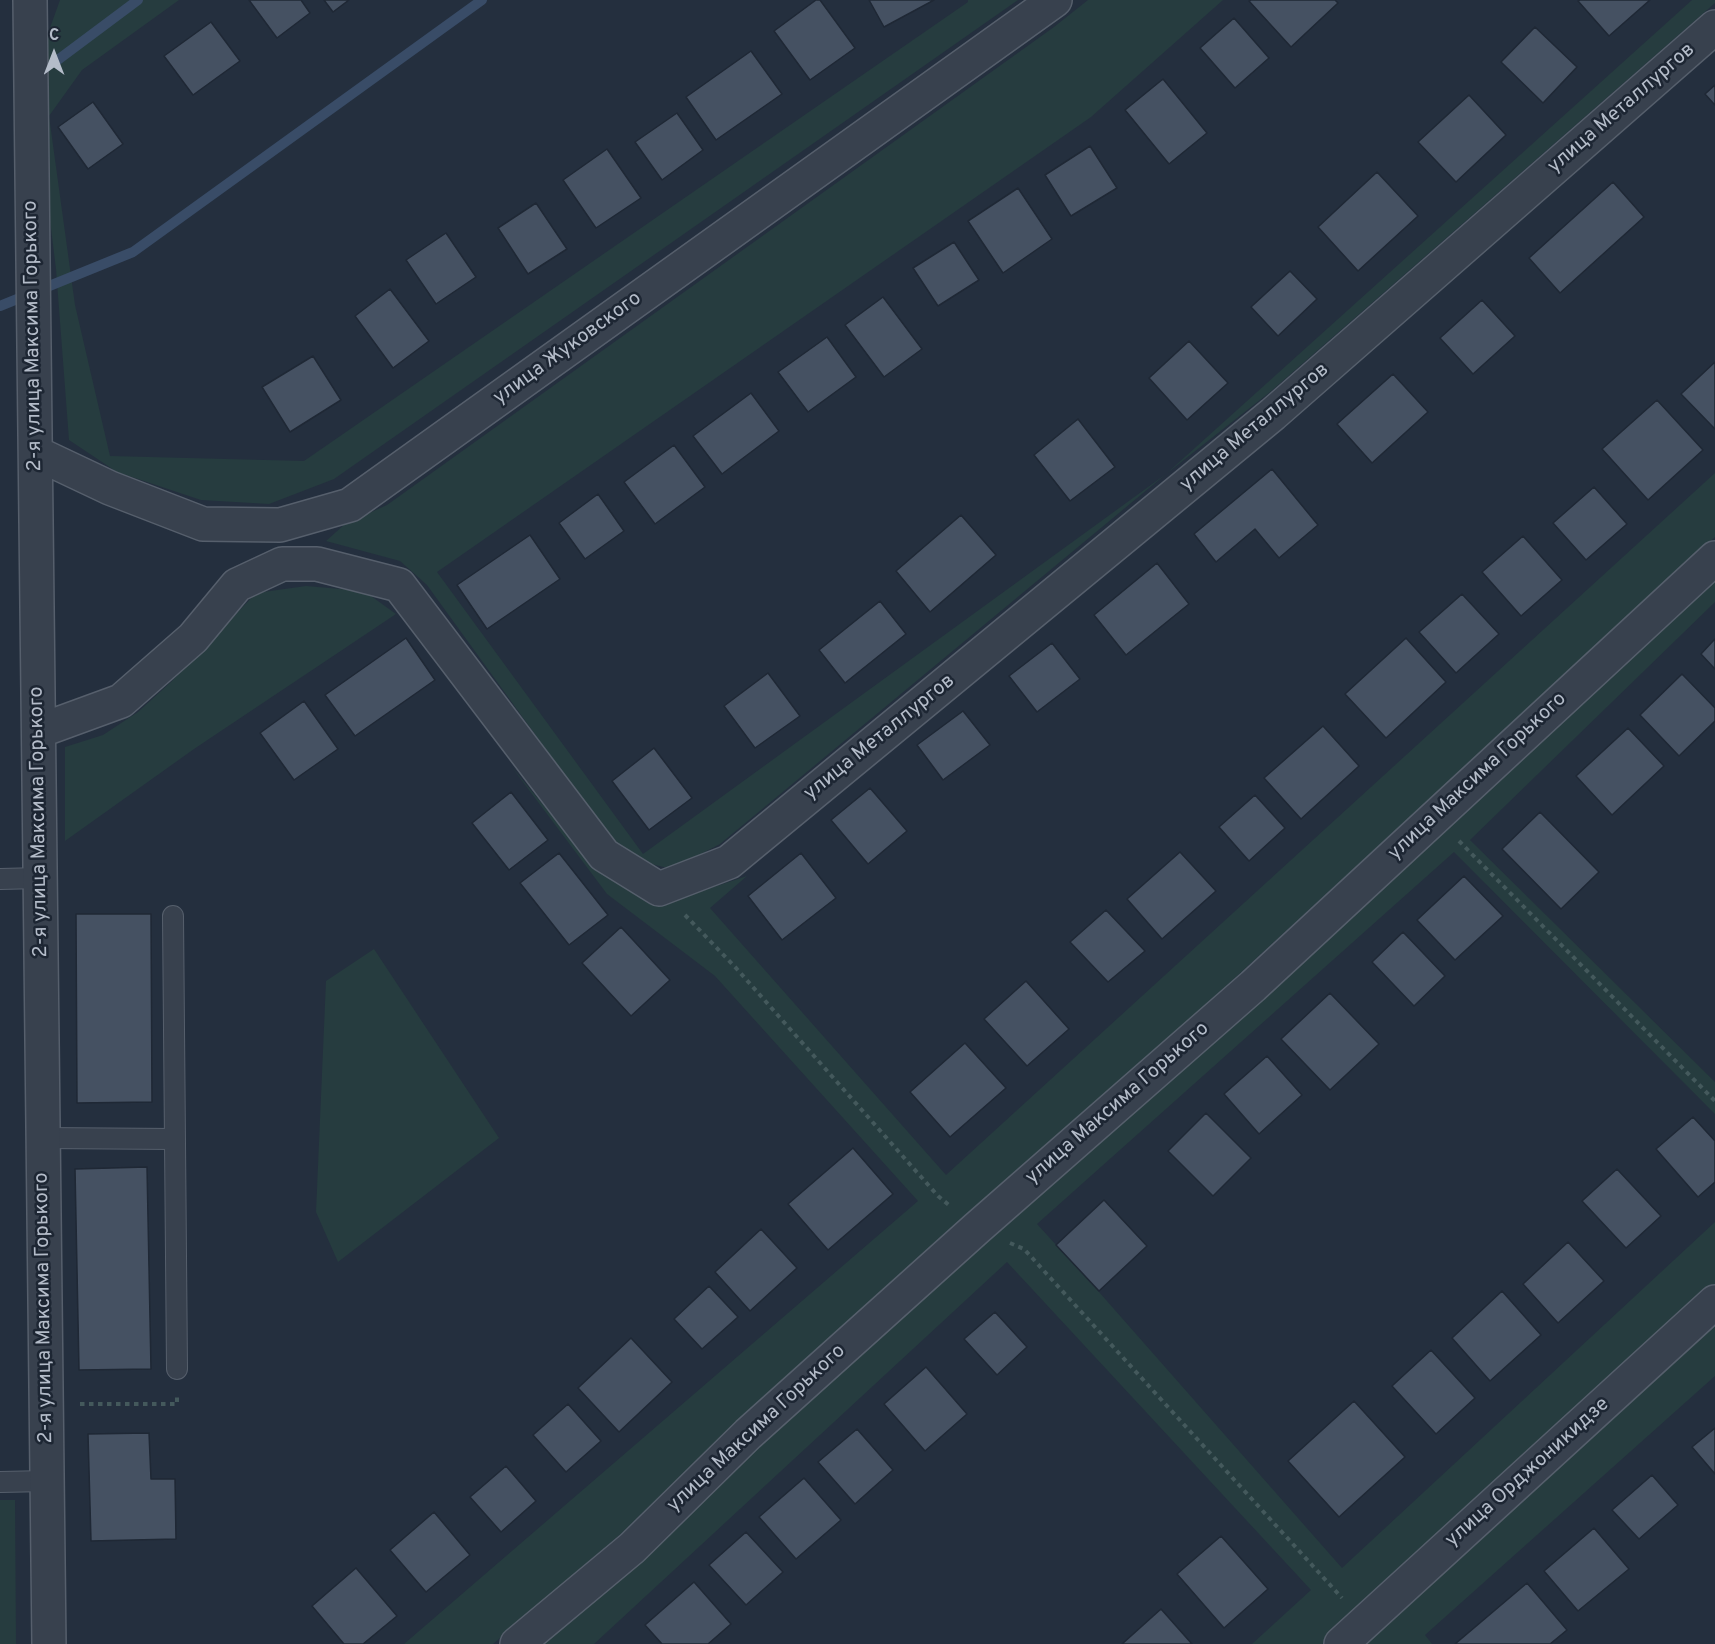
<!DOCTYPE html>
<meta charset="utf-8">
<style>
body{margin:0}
#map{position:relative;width:1715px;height:1644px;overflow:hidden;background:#242f3e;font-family:Overpass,sans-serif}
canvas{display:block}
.north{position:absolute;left:24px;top:24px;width:60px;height:60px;-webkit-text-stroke:4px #1d2633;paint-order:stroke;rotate:0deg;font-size:16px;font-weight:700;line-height:24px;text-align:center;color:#b4bcc9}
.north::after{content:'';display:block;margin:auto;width:21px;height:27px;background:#b4bcc9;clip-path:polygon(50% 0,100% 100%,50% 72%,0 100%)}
</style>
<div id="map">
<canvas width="1715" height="1644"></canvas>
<div class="north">С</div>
</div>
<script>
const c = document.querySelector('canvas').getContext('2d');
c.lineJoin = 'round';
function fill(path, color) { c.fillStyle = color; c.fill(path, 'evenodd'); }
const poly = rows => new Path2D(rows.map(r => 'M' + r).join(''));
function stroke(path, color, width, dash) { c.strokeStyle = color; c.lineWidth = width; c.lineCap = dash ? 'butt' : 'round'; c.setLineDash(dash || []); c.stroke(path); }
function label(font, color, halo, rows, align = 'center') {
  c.font = font + ' Overpass,sans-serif'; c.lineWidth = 5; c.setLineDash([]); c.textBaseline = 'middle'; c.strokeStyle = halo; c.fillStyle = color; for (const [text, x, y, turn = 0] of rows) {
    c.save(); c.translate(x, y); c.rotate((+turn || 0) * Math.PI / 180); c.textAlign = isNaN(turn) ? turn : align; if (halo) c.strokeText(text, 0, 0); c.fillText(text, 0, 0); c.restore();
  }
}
const green = poly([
 [60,0,179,0,82,70,49,116,75,305,110,456,304,461,968,2,968,0,1018,0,334,479,269,504,201,500,117,472,69,440,56,269,37,115,41,53],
 [1088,0,1223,0,1091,117,437,572,643,854,1166,474,1692,0,1715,0,1715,3,1270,392,1166,474,720,844,672,869,651,864,618,849,427,585,400,561,326,541,345,524,387,505,1054,27],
 [1715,473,1715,537,1189,1020,720,1437,623,1532,493,1644,404,1644,918,1201,715,976,607,894,511,766,598,871,656,906,747,876,710,908,946,1175],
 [1715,578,1715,602,1470,840,1715,1082,1715,1114,1454,852,1037,1224,1099,1292,1342,1568,1715,1222,1715,1287,1410,1564,1322,1644,1252,1644,1311,1590,1007,1262,594,1644,542,1644,758,1445],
 [306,586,364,591,396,614,194,749,65,841,65,747,103,735,138,712,171,682,256,593],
 [374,949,499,1138,338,1262,316,1212,326,981],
 [1715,1319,1715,1376,1425,1635,1432,1644,1359,1644],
 [0,1500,15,1500,16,1644,0,1644]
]);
const stream = poly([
 [55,62,138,0],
 [0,306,133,252,482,0]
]);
const building = poly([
 [249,0,301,0,310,13,277,38,249,0],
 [324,0,349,0,333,12,324,0],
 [816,0,820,0,855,48,810,80,774,31,816,0],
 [869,0,934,0,884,27,869,0],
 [1251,0,1335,0,1338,3,1291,47,1249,1,1251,0],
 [1580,0,1650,0,1609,36,1578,1,1580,0],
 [1234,18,1269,58,1235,88,1200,48,1234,18],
 [211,22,240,61,193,95,164,56,211,22],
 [1535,27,1577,67,1543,103,1501,62,1535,27],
 [751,51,782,94,716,140,686,97,751,51],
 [1163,79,1207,133,1169,164,1125,110,1163,79],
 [1715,85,1715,105,1705,94,1715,85],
 [1469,95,1506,135,1456,182,1418,142,1469,95],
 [93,102,123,144,88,169,58,127,93,102],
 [677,113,703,150,662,180,635,142,677,113],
 [1090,146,1117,188,1071,216,1045,175,1090,146],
 [607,149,641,198,596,228,563,180,607,149],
 [1377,172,1418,216,1358,271,1318,227,1377,172],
 [1613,182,1644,217,1560,293,1529,258,1613,182],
 [1018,188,1052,239,1003,273,968,221,1018,188],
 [536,203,567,249,528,274,498,228,536,203],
 [446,233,476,277,436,304,406,260,446,233],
 [954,242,979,280,938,306,913,268,954,242],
 [1290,271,1317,299,1278,336,1251,307,1290,271],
 [390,289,429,341,393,368,355,316,390,289],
 [883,297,922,349,884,377,845,325,883,297],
 [1482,300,1515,336,1473,374,1440,338,1482,300],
 [827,337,856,377,808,412,778,372,827,337],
 [1189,341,1228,383,1187,420,1149,378,1189,341],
 [313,356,341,400,290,432,262,387,313,356],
 [1715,362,1715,429,1681,394,1715,362],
 [1393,374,1428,412,1372,463,1337,424,1393,374],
 [751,393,779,431,722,474,693,436,751,393],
 [1657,400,1703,450,1648,500,1602,449,1657,400],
 [1078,419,1115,467,1070,501,1034,455,1078,419],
 [674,445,705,487,655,524,624,482,674,445],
 [1272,469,1318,525,1279,558,1255,529,1216,562,1194,534,1272,469],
 [1594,487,1627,524,1586,560,1553,523,1594,487],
 [598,494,624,531,585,559,559,523,598,494],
 [961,515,996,555,930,612,896,571,961,515],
 [530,535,560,579,487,629,457,585,530,535],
 [1523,536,1562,580,1521,616,1482,572,1523,536],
 [1157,563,1189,604,1126,655,1094,615,1157,563],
 [1462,594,1499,634,1456,673,1419,632,1462,594],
 [880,601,906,634,845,683,819,650,880,601],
 [406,638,435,680,355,736,325,695,406,638],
 [1406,638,1446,682,1386,738,1345,694,1406,638],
 [1715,639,1715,669,1701,654,1715,639],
 [1052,643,1080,679,1037,712,1009,676,1052,643],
 [768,673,800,716,755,748,724,706,768,673],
 [1682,674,1715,708,1715,721,1679,756,1640,715,1682,674],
 [304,701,338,749,294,780,260,733,304,701],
 [963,711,990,745,943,780,917,745,963,711],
 [1323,726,1359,766,1301,819,1264,778,1323,726],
 [1628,728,1664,766,1612,815,1576,776,1628,728],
 [654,748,692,798,649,830,612,781,654,748],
 [870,788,907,831,868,864,831,820,870,788],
 [511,792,548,840,509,870,472,823,511,792],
 [1255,795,1285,828,1249,861,1219,827,1255,795],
 [1540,812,1599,872,1561,909,1502,849,1540,812],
 [1180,852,1216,891,1162,939,1127,899,1180,852],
 [559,853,608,915,569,945,520,883,559,853],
 [801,853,836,898,782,940,748,896,801,853],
 [1464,876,1503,916,1455,960,1417,920,1464,876],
 [1106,910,1145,951,1108,982,1070,942,1106,910],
 [76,914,151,914,152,1102,77,1103,76,914],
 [621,927,670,980,631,1016,582,963,621,927],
 [1403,932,1445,976,1414,1006,1372,962,1403,932],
 [1026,981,1069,1029,1027,1066,984,1019,1026,981],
 [1330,993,1379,1044,1330,1090,1281,1039,1330,993],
 [965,1043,1006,1088,950,1137,910,1092,965,1043],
 [1267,1056,1302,1095,1259,1134,1224,1094,1267,1056],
 [1206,1113,1251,1158,1213,1196,1168,1151,1206,1113],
 [1693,1117,1715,1141,1715,1182,1698,1197,1656,1149,1693,1117],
 [853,1148,893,1194,828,1250,788,1204,853,1148],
 [147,1167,151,1369,79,1370,75,1169,147,1167],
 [1617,1169,1661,1216,1626,1248,1582,1201,1617,1169],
 [1104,1200,1147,1246,1099,1291,1056,1245,1104,1200],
 [761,1229,797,1268,750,1311,715,1272,761,1229],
 [1568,1242,1604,1281,1558,1323,1523,1284,1568,1242],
 [709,1286,738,1317,702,1349,674,1319,709,1286],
 [1502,1291,1541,1335,1490,1381,1452,1338,1502,1291],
 [995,1312,1027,1347,997,1375,964,1339,995,1312],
 [631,1338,672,1382,619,1432,578,1388,631,1338],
 [1431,1350,1475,1398,1436,1434,1392,1386,1431,1350],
 [926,1367,967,1414,925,1451,884,1404,926,1367],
 [1354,1401,1405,1457,1339,1517,1288,1461,1354,1401],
 [568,1404,601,1441,566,1472,533,1435,568,1404],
 [1715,1428,1715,1474,1692,1447,1715,1428],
 [857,1429,893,1470,855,1504,818,1462,857,1429],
 [149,1433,151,1479,175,1479,176,1539,91,1541,88,1434,149,1433],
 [506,1466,536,1501,501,1532,470,1497,506,1466],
 [1652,1475,1678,1505,1639,1539,1612,1510,1652,1475],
 [804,1478,841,1520,796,1559,759,1517,804,1478],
 [434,1512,470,1555,426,1592,390,1550,434,1512],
 [1594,1528,1629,1569,1578,1611,1544,1571,1594,1528],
 [746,1532,783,1572,746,1605,709,1565,746,1532],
 [1221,1536,1268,1589,1224,1628,1177,1574,1221,1536],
 [356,1568,397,1616,363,1644,344,1644,312,1606,356,1568],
 [694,1582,731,1624,708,1644,662,1644,645,1625,694,1582],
 [1527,1583,1567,1630,1550,1644,1455,1644,1527,1583],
 [1161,1609,1192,1644,1122,1644,1161,1609]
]);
const path = poly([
 [1459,841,1715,1101],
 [685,915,736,968,938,1196,950,1206],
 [1010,1243,1024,1249,1342,1598],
 [80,1404,177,1404,177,1395]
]);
const service = poly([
 [0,879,40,878],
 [173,916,177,1369],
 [43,1138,174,1139],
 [0,1482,47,1481]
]);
const minor = poly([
 [30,0,49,1644],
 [36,453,110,488,203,524,280,525,350,505,1055,0],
 [39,731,121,701,193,638,237,585,282,564,317,564,399,585,604,855,659,889,729,862,1273,414,1715,27],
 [517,1644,632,1548,748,1434,977,1228,1253,986,1715,558],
 [1341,1644,1715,1302]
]);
const streetNames = [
 ["улица Металлургов",1622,109,-41],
 ["2-я улица Максима Горького",34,336,-91],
 ["улица Жуковского",568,349,-36],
 ["улица Металлургов",1255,428,-40],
 ["улица Металлургов",880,738,-39],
 ["улица Максима Горького",1478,777,-43],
 ["2-я улица Максима Горького",40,822,-91],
 ["улица Максима Горького",1118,1104,-41],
 ["2-я улица Максима Горького",45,1308,-91],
 ["улица Максима Горького",757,1429,-43],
 ["улица Орджоникидзе",1528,1473,-42]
];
fill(green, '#263c3f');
stroke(stream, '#394c67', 10);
fill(building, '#455162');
stroke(building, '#1f2835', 1.5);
stroke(service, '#565f6c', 22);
stroke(minor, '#565f6c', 36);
stroke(path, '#44595c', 4, [4.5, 4.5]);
stroke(service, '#38414e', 20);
stroke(minor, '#38414e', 33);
label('20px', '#b4bcc9', '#1d2633', streetNames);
</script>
